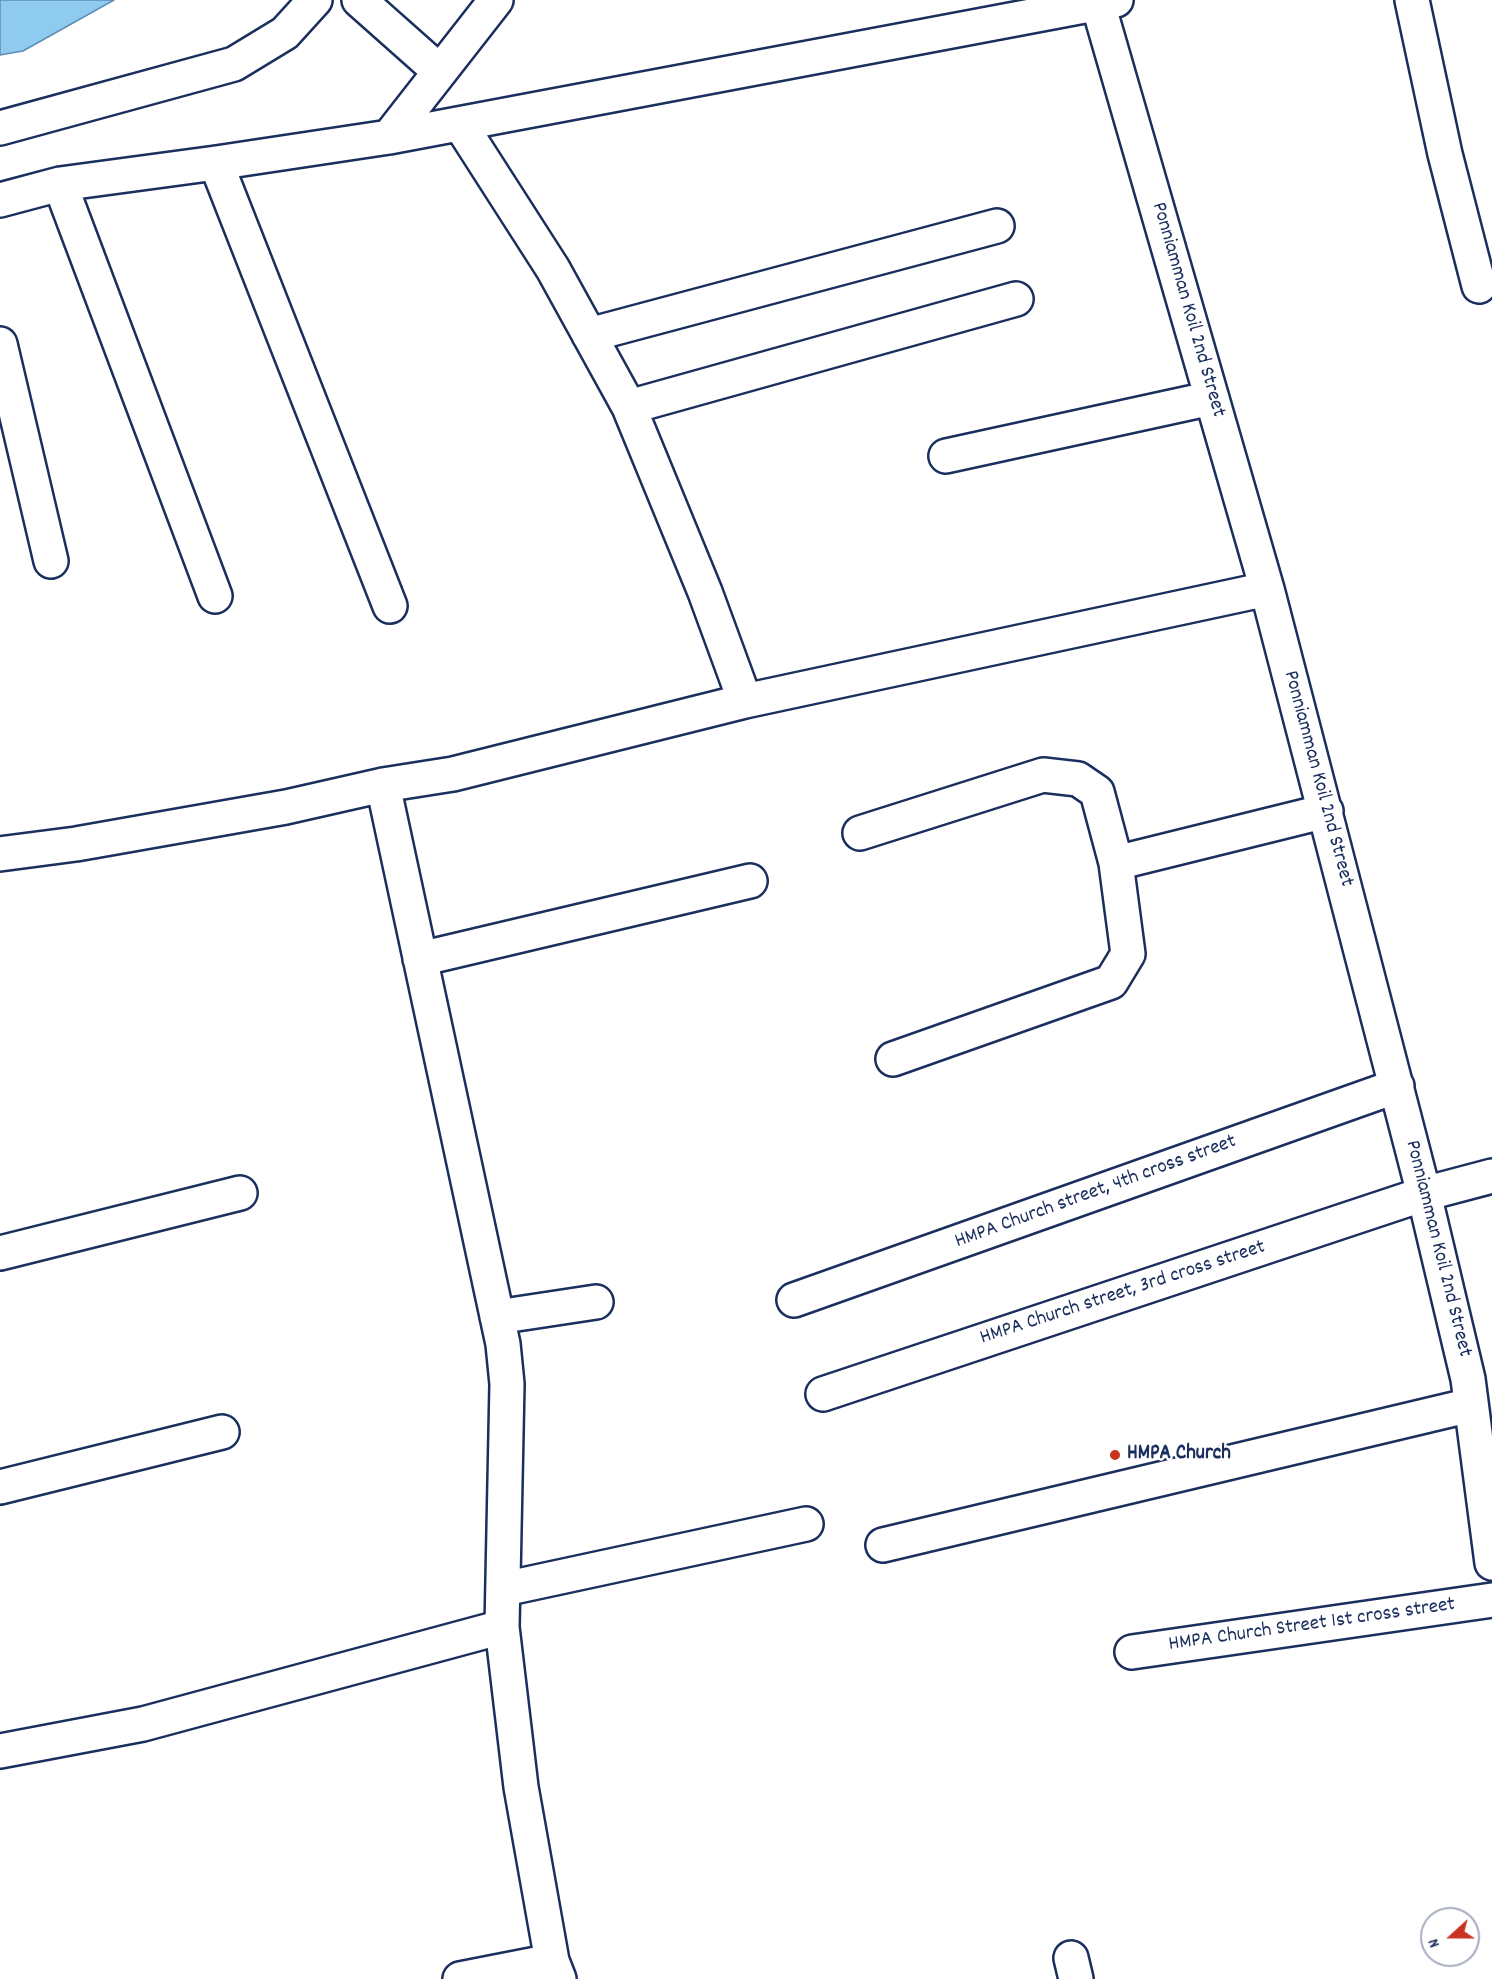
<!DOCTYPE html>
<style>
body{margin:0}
#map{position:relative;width:1492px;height:1979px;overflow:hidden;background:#fff;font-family:Dekko,sans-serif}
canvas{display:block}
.north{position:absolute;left:1420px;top:1907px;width:60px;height:60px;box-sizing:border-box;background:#fff;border:2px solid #a4acbf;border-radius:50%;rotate:249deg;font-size:16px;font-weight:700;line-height:24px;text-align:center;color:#1b2f5e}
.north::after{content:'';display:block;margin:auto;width:21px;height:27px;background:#c8321e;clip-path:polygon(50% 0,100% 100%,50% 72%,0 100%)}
</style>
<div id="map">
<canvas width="1492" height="1979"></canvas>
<div class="north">N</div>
</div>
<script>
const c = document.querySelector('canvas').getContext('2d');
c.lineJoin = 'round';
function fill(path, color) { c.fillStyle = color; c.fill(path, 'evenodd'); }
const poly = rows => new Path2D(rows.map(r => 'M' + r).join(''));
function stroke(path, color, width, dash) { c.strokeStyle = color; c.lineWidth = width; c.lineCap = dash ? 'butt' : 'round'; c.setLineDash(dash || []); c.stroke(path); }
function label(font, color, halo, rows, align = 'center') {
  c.font = font + ' Dekko,sans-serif'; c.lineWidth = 4.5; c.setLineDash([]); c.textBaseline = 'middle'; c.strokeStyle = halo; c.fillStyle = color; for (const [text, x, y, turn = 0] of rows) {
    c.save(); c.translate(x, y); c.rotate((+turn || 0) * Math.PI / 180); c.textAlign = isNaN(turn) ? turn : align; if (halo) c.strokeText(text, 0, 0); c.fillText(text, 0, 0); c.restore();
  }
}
const water = poly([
 [0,0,114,0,23,51,0,55,0,0]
]);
const minor = poly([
 [359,0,439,71],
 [1412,0,1445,154,1479,286],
 [1098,4,1267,589,1424,1194,1468,1379,1492,1563],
 [460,124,553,269,629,407,705,592,745,701],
 [0,128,234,64,285,33,315,0],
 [389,137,496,0],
 [216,163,390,606],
 [60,184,215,596],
 [0,200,60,184,216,163,389,137,1116,0],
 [589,335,997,226],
 [0,344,51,561],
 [629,407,1016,299],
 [946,456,1212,398],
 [383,785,503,1344,507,1384,502,1627,521,1787,552,1961,559,1979],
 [860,833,1043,775,1078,779,1097,792,1116,863,1326,811],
 [0,854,76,844,286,807,383,785,453,774,745,701,1267,589],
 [420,959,750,881],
 [893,1059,1111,982,1128,954,1116,863],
 [0,1253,240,1193],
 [794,1300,1397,1086],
 [497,1317,596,1302],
 [823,1394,1424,1194,1492,1176],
 [0,1487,222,1432],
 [883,1545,1471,1405],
 [504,1589,806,1524],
 [1132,1652,1492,1600],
 [0,1751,143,1724,502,1627],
 [1071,1958,1076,1979],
 [460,1979,552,1961]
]);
const markers = [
 [1115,1455,6,"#c8321e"]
];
const streetNames = [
 ["Ponniamman Koil 2nd Street",1187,310,74],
 ["Ponniamman Koil 2nd Street",1317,779,75],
 ["HMPA Church street, 4th cross street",1096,1193,-20],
 ["Ponniamman Koil 2nd Street",1437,1249,76],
 ["HMPA Church street, 3rd cross street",1123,1294,-18],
 ["HMPA Church Street 1st cross street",1312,1626,-8]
];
const poiNames = [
 ["HMPA Church",1127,1455]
];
fill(water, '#8ecbef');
stroke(water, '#608db5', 1.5);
stroke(minor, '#1b2f5e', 38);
stroke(minor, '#fff', 33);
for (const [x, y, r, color] of markers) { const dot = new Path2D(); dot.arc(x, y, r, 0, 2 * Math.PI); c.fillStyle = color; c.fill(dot); stroke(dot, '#fff', 2); }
label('21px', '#1b2f5e', '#fff', streetNames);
label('bold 21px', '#1b2f5e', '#fff', poiNames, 'left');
</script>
